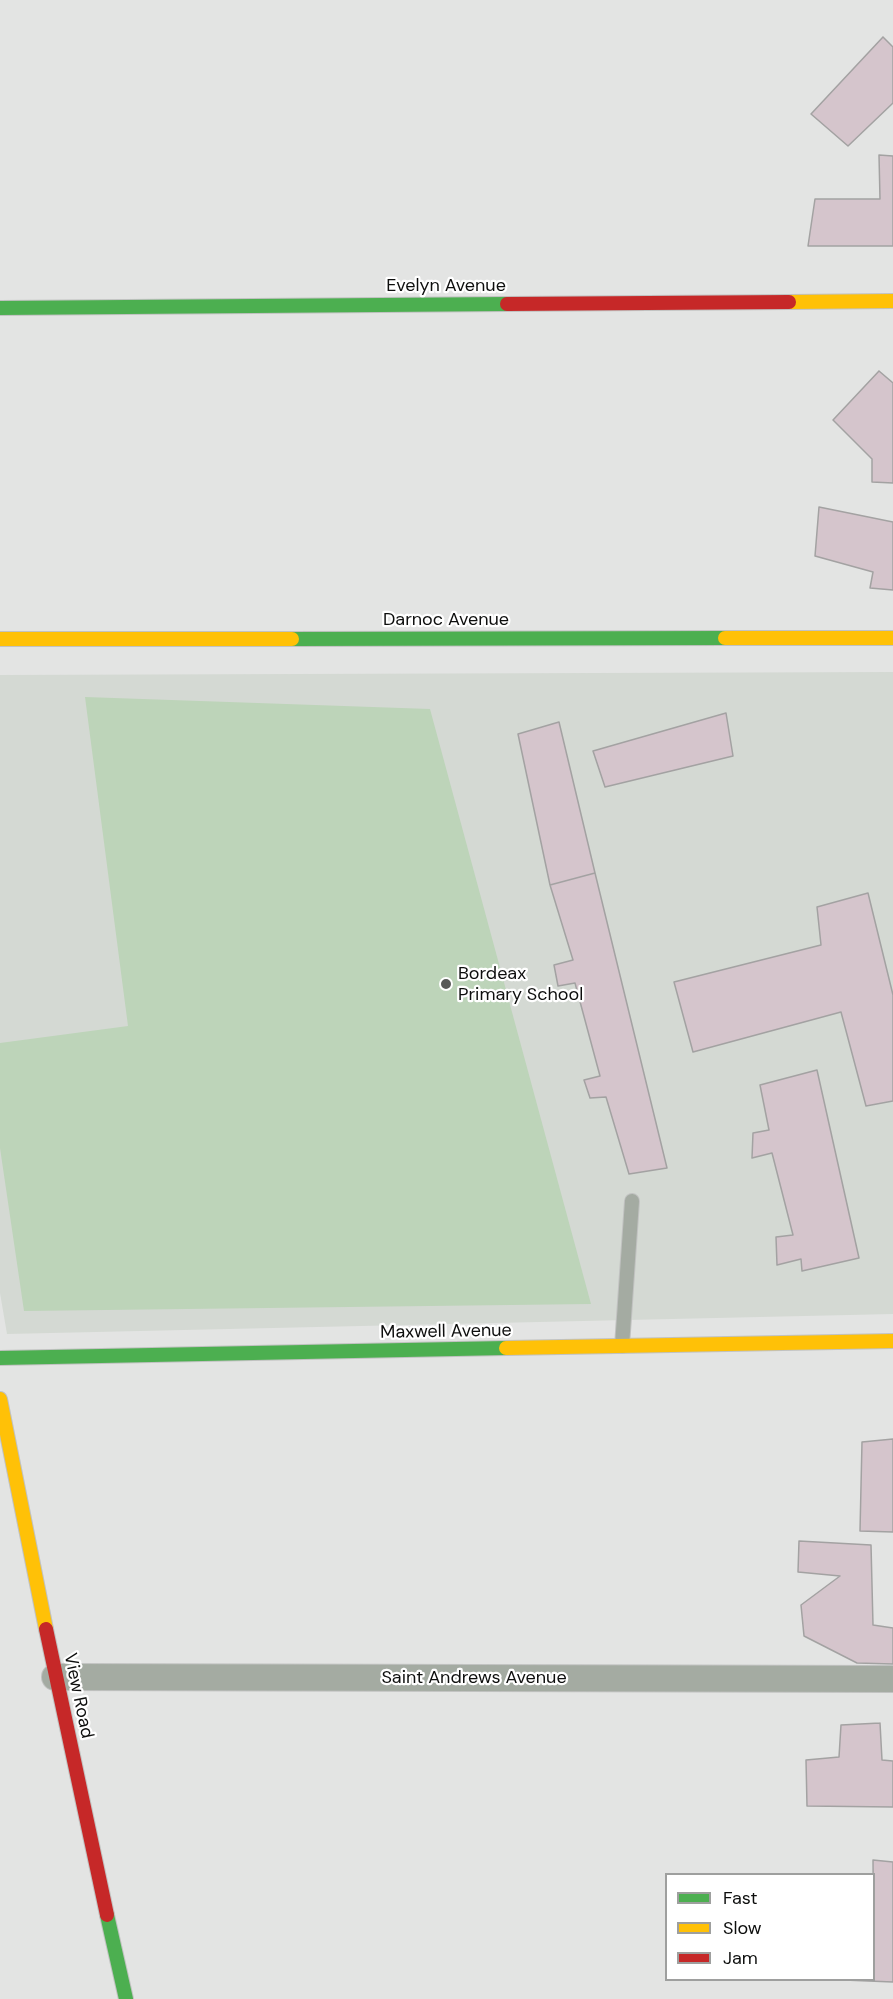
<!DOCTYPE html>
<style>
body{margin:0}
#map{position:relative;width:893px;height:1999px;overflow:hidden;background:#e3e4e3;font-family:"DM Sans",sans-serif}
canvas{display:block}
.legend{position:absolute;left:665px;top:1873px;width:210px;height:108px;box-sizing:border-box;background:#fff;border:2px solid #9e9f9e;margin:0;padding:8px 10px;list-style:none;font-size:18px;color:#0d0e0d}
.legend li{display:flex;align-items:center;gap:12px;height:30px}
.legend b{width:30px;border:2px solid #9e9f9e}
</style>
<div id="map">
<canvas width="893" height="1999"></canvas>
<ul class="legend">
<li><b style="height:8px;background:#4caf50"></b>Fast</li>
<li><b style="height:8px;background:#ffc107"></b>Slow</li>
<li><b style="height:8px;background:#c62828"></b>Jam</li>
</ul>
</div>
<script>
const c = document.querySelector('canvas').getContext('2d');
c.lineJoin = 'round';
function fill(path, color) { c.fillStyle = color; c.fill(path, 'evenodd'); }
const poly = rows => new Path2D(rows.map(r => 'M' + r).join(''));
function stroke(path, color, width, dash) { c.strokeStyle = color; c.lineWidth = width; c.lineCap = dash ? 'butt' : 'round'; c.setLineDash(dash || []); c.stroke(path); }
function label(font, color, halo, rows, align = 'center') {
  c.font = font + ' "DM Sans",sans-serif'; c.lineWidth = 4.5; c.setLineDash([]); c.textBaseline = 'middle'; c.strokeStyle = halo; c.fillStyle = color; for (const [text, x, y, turn = 0] of rows) {
    c.save(); c.translate(x, y); c.rotate((+turn || 0) * Math.PI / 180); c.textAlign = isNaN(turn) ? turn : align; if (halo) c.strokeText(text, 0, 0); c.fillText(text, 0, 0); c.restore();
  }
}
const built = poly([
 [893,672,893,1314,7,1334,0,1293,0,675]
]);
const green = poly([
 [85,697,430,709,591,1304,24,1311,0,1148,0,1043,128,1026]
]);
const building = poly([
 [883,37,893,47,893,103,848,146,811,114,883,37],
 [879,155,893,156,893,246,808,246,815,199,880,199,879,155],
 [879,371,893,383,893,483,872,482,872,459,833,420,879,371],
 [819,507,893,522,893,590,870,588,873,572,815,556,819,507],
 [726,713,733,756,605,787,593,751,726,713],
 [559,722,595,873,550,885,518,734,559,722],
 [595,873,667,1168,629,1174,606,1097,590,1098,584,1080,600,1076,575,983,558,986,554,965,573,960,550,885,595,873],
 [868,893,893,995,893,1101,866,1106,841,1012,693,1052,674,982,821,945,817,907,868,893],
 [817,1070,859,1258,802,1271,801,1259,777,1265,776,1237,793,1235,772,1153,752,1158,753,1133,769,1130,760,1085,817,1070],
 [893,1439,893,1532,860,1531,862,1442,893,1439],
 [799,1541,871,1545,873,1625,893,1628,893,1664,857,1663,804,1636,801,1605,840,1576,798,1572,799,1541],
 [880,1723,882,1760,893,1761,893,1807,807,1806,806,1760,839,1757,841,1725,880,1723],
 [873,1860,893,1862,893,1982,844,1980,874,1980,873,1860]
]);
const lane = poly([
 [622,1346,632,1201]
]);
const street = poly([
 [55,1677,893,1679]
]);
const fast = poly([
 [0,308,507,304],
 [292,639,725,638],
 [0,1358,506,1348],
 [107,1915,126,1999]
]);
const slow = poly([
 [789,302,893,301],
 [725,638,893,638],
 [0,639,292,639],
 [506,1348,893,1341],
 [0,1399,46,1629]
]);
const jam = poly([
 [507,304,789,302],
 [46,1629,107,1915]
]);
const markers = [
 [446,984,6,"#585958"]
];
const streetNames = [
 ["Evelyn Avenue",446,286],
 ["Darnoc Avenue",446,620],
 ["Maxwell Avenue",446,1332,-1],
 ["Saint Andrews Avenue",474,1678],
 ["View Road",78,1696,78]
];
const poiNames = [
 ["Bordeax",458,974],
 ["Primary School",458,995]
];
fill(built, '#d4d9d3');
fill(green, '#bdd4b9');
fill(building, '#d5c5cc');
stroke(building, '#a3a2a2', 1.5);
stroke(lane, '#c1c2c1', 16);
stroke(street, '#c1c2c1', 28);
stroke(fast, '#c1c2c1', 16);
stroke(slow, '#c1c2c1', 16);
stroke(jam, '#c1c2c1', 16);
stroke(lane, '#a4aba2', 14);
stroke(street, '#a4aba2', 26);
stroke(fast, '#4caf50', 14);
stroke(slow, '#ffc107', 14);
stroke(jam, '#c62828', 14);
for (const [x, y, r, color] of markers) { const dot = new Path2D(); dot.arc(x, y, r, 0, 2 * Math.PI); c.fillStyle = color; c.fill(dot); stroke(dot, '#fff', 2); }
label('18px', '#0d0e0d', '#fff', streetNames);
label('18px', '#0d0e0d', '#fff', poiNames, 'left');
</script>
